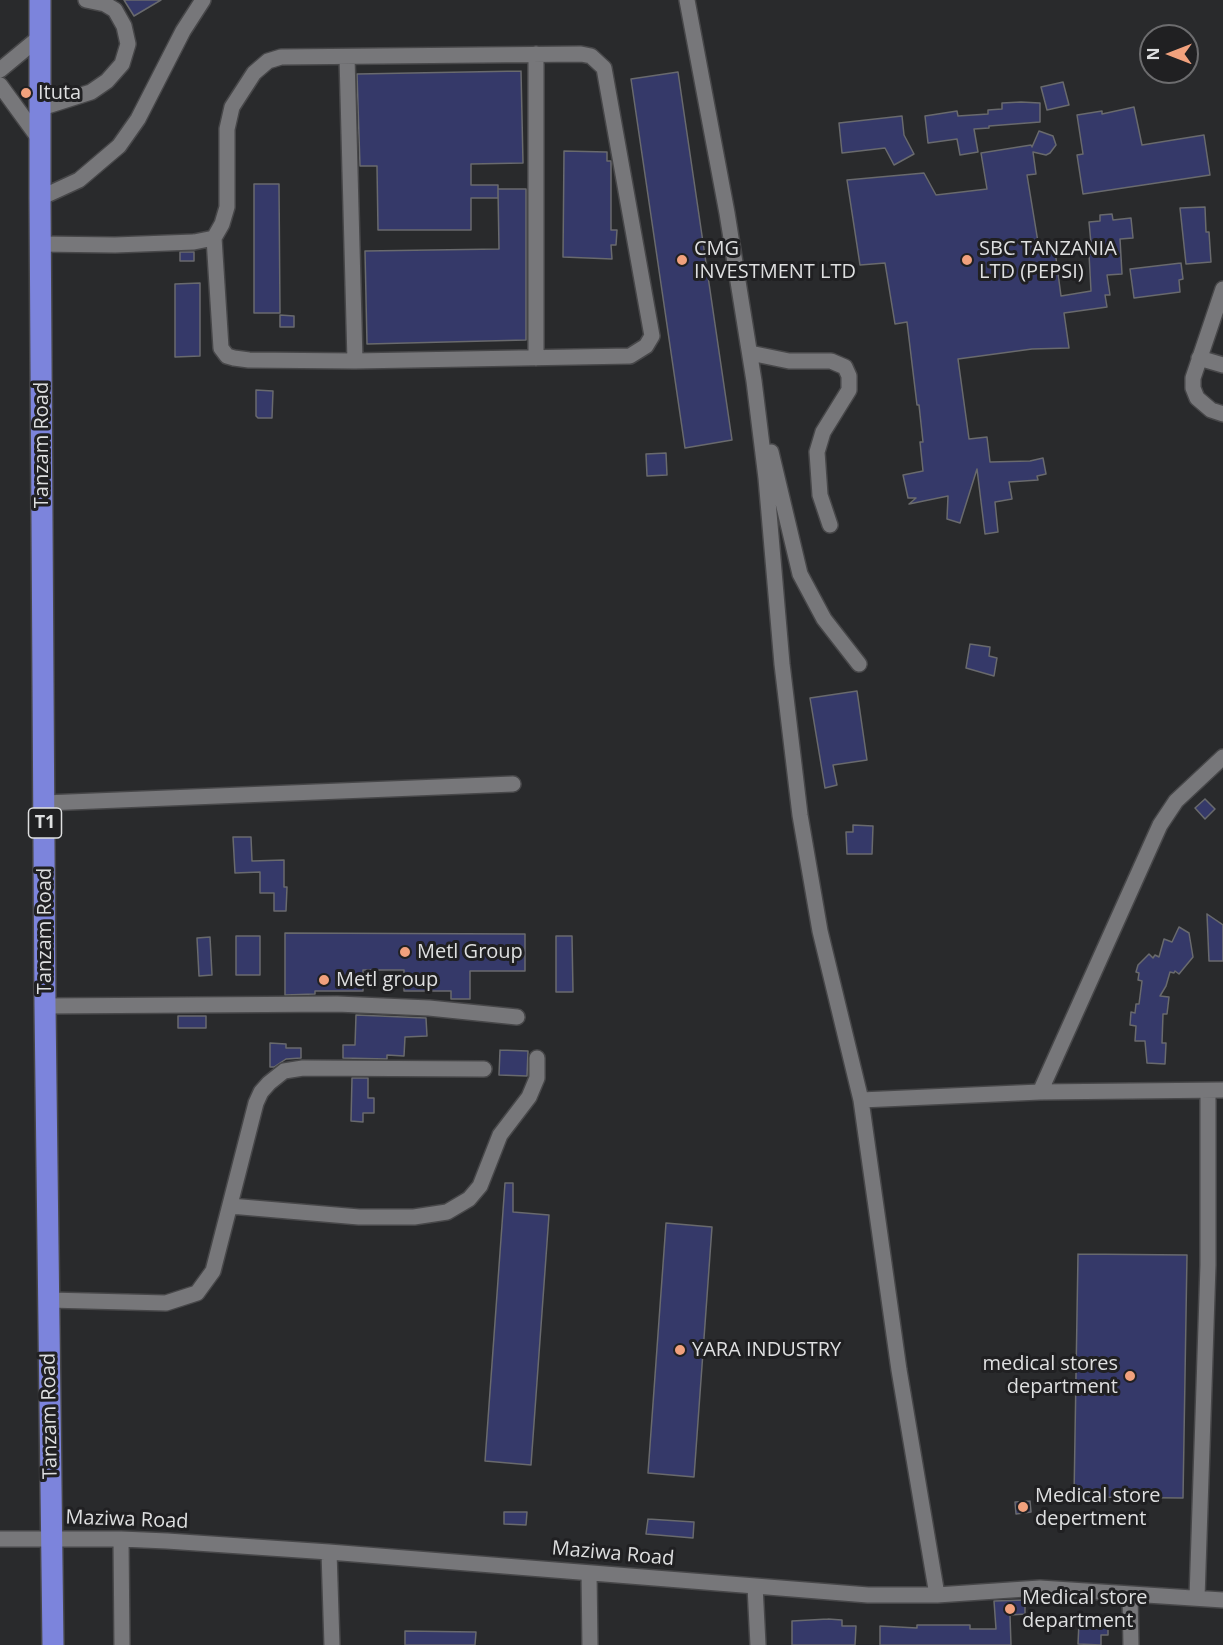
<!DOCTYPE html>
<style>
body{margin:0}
#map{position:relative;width:1223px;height:1645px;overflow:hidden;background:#292a2c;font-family:"Open Sans",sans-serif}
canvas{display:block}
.north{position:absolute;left:1139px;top:24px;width:60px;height:60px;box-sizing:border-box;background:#202022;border:2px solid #6c6c6e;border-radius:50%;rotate:270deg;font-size:16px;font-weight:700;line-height:24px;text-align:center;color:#dedfe0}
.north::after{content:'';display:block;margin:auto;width:21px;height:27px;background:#f1a17d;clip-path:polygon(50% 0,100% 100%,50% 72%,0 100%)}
</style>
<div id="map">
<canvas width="1223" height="1645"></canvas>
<div class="north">N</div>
</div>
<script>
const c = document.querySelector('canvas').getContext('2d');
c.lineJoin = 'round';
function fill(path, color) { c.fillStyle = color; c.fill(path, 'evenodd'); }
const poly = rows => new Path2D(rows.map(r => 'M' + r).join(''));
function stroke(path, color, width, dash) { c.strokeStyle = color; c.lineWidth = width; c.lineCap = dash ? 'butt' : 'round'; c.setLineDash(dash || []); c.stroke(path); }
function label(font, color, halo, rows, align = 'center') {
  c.font = font + ' "Open Sans",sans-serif'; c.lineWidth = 6; c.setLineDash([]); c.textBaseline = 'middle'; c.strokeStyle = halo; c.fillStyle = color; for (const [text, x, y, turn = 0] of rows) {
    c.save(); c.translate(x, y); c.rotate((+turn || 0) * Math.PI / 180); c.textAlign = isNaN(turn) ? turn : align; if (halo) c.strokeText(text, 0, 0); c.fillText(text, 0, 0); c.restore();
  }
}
const building = poly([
 [124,0,161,0,134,16,124,0],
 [521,71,523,163,471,164,471,185,498,185,498,198,471,198,471,230,378,230,377,166,360,166,357,74,521,71],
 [678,72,732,440,685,448,631,79,678,72],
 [1063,82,1069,105,1047,110,1041,87,1063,82],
 [1021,102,1040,103,1040,122,989,126,989,128,974,129,978,152,960,155,957,139,928,143,925,116,957,111,958,116,988,114,988,110,1002,109,1002,103,1021,102],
 [1134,107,1142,145,1204,135,1210,175,1083,194,1077,155,1083,154,1077,115,1102,111,1102,114,1134,107],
 [902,116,904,135,914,154,894,165,885,148,842,153,839,123,902,116],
 [1039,131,1053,136,1056,145,1050,153,1046,155,1033,152,1036,174,1027,175,1038,242,1054,243,1061,296,1091,291,1089,254,1092,254,1089,222,1100,221,1100,215,1112,214,1113,220,1131,218,1133,238,1120,239,1122,274,1107,275,1110,295,1105,295,1107,307,1064,313,1069,348,1032,349,958,359,969,439,987,437,990,462,1030,461,1043,458,1046,474,1037,476,1038,480,1009,482,1012,499,995,502,998,532,985,534,977,469,960,523,947,519,948,496,909,504,916,498,908,498,903,475,923,471,920,442,923,442,919,405,917,405,907,322,895,324,885,263,860,265,847,180,924,173,936,195,987,189,981,153,1031,145,1032,147,1039,131],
 [564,151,607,152,607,161,611,161,611,230,617,230,616,245,611,245,612,259,563,257,564,151],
 [254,184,279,184,280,313,254,313,254,184],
 [498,189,526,189,526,340,367,344,365,251,499,249,498,189],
 [1205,207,1206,232,1209,232,1211,262,1186,264,1180,208,1205,207],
 [180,252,194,252,194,261,180,261,180,252],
 [1181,263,1183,279,1179,280,1180,292,1134,298,1130,269,1181,263],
 [200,283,200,356,175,357,175,284,200,283],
 [280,315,294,316,294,327,280,327,280,315],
 [256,390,273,391,272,418,258,418,256,416,256,390],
 [666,453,667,475,647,476,646,454,666,453],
 [970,644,990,647,989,656,997,658,994,676,966,668,970,644],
 [857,691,867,760,833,765,837,785,825,788,810,698,857,691],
 [1205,799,1215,809,1205,819,1195,808,1205,799],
 [853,825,873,826,872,854,847,854,846,832,853,832,853,825],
 [233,837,251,837,252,861,284,860,284,887,287,887,286,911,274,911,274,893,260,893,260,872,235,873,233,837],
 [1207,914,1223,925,1223,961,1209,961,1207,914],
 [1179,927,1189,933,1193,957,1179,974,1175,971,1174,973,1170,972,1166,986,1160,996,1169,997,1167,1014,1163,1014,1162,1043,1166,1043,1165,1064,1147,1063,1145,1041,1135,1041,1136,1026,1130,1025,1131,1012,1135,1013,1136,1004,1139,1004,1142,981,1138,980,1139,973,1136,972,1138,965,1149,954,1153,958,1155,955,1159,957,1164,939,1172,942,1179,927],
 [285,933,525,934,525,971,470,971,470,999,451,999,451,991,404,991,404,970,363,970,363,991,315,991,315,994,285,995,285,933],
 [236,936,260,936,260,975,236,975,236,936],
 [556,936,572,936,573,992,556,992,556,936],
 [210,937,212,975,199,976,197,938,210,937],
 [356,1015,426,1018,427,1036,405,1037,404,1056,387,1055,387,1059,343,1058,343,1045,355,1045,356,1015],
 [178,1016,206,1016,206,1028,178,1028,178,1016],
 [270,1043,286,1044,286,1048,301,1048,301,1058,286,1059,274,1067,270,1067,270,1043],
 [500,1050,528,1051,527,1076,499,1075,500,1050],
 [352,1078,368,1078,368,1098,374,1098,374,1113,363,1113,363,1122,351,1121,352,1078],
 [505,1183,513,1183,513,1212,549,1215,531,1465,485,1461,505,1183],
 [666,1223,712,1227,694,1477,648,1473,666,1223],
 [1078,1254,1187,1255,1183,1498,1074,1497,1078,1254],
 [1030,1501,1031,1512,1016,1514,1015,1502,1030,1501],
 [504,1512,527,1512,526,1525,504,1524,504,1512],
 [648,1519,694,1522,693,1538,646,1534,648,1519],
 [1025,1600,1025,1614,1010,1615,1011,1645,880,1645,880,1626,917,1628,917,1625,970,1625,970,1629,996,1629,994,1601,1025,1600],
 [828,1619,842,1620,842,1626,856,1626,855,1645,792,1645,792,1621,828,1619],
 [1079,1622,1108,1624,1108,1635,1101,1635,1101,1645,1078,1644,1079,1622],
 [405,1631,476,1632,475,1645,405,1645,405,1631]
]);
const minor = poly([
 [687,0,727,213,754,381,766,478,782,664,800,815,820,931,861,1100,899,1370,937,1595],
 [536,54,536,358],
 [347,57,355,361],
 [0,70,41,36],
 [0,85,40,140],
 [41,108,91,92,107,81,122,64,128,44,124,26,115,10,105,4,86,0],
 [40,198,79,180,119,146,138,119,183,31,203,0],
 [40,244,115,245,194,242,214,238,222,224,227,207,227,129,232,107,254,73,268,61,281,57,581,54,591,56,604,68,652,336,646,346,630,356,355,361,249,360,234,358,227,356,221,348,214,238],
 [1223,289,1193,378,1193,388,1197,398,1211,410,1223,414],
 [750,353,789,361,831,361,845,367,849,376,849,390,823,432,817,452,820,495,830,525],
 [1199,358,1223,365],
 [771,452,800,574,824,619,859,664],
 [45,803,513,784],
 [45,1006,337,1004,429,1008,517,1017],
 [1040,1092,1160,825,1176,801,1223,757],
 [861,1100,1040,1092,1223,1090],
 [230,1206,359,1217,414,1217,447,1212,469,1199,480,1186,500,1135,529,1097,537,1078,537,1058],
 [49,1300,166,1303,197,1293,213,1271,256,1103,261,1092,269,1083,284,1071,303,1068,484,1069],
 [0,1539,121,1539,167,1541,329,1552,868,1595,937,1595,1040,1588,1223,1600],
 [121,1539,122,1645],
 [329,1552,332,1645],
 [589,1573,590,1645],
 [755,1586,758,1645],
 [1130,1594,1131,1645],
 [1197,1598,1208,1265,1208,1091]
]);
const highway = poly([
 [40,0,40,198,45,1006,53,1645]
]);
const markers = [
 [26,93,6,"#f1a17d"],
 [682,260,6,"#f1a17d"],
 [967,260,6,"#f1a17d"],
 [405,952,6,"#f1a17d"],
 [324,980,6,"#f1a17d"],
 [680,1350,6,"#f1a17d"],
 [1130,1376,6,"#f1a17d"],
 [1023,1507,6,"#f1a17d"],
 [1010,1609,6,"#f1a17d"]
];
const shields = [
 [45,823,33]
];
const shieldNames = [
 ["T1",45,823]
];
const poiNames = [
 ["Ituta",38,93],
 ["CMG",694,249],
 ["INVESTMENT LTD",694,272],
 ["SBC TANZANIA",979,249],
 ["LTD (PEPSI)",979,272],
 ["Metl Group",417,952],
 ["Metl group",336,980],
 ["YARA INDUSTRY",692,1350],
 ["medical stores",1118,1364,"right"],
 ["department",1118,1387,"right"],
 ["Medical store",1035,1496],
 ["depertment",1035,1519],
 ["Medical store",1022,1598],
 ["department",1022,1621]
];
const streetNames = [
 ["Tanzam Road",42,445,-90],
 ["Tanzam Road",45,931,-90],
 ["Tanzam Road",50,1416,-91],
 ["Maziwa Road",127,1520,2],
 ["Maziwa Road",613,1554,5]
];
fill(building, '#353969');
stroke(building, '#696a6d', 1.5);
stroke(minor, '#474749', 18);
stroke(highway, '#474749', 24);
stroke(minor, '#77777a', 15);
stroke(highway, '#7c84dc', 21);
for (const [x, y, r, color] of markers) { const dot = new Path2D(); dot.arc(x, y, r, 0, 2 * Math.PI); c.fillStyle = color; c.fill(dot); stroke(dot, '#202022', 2); }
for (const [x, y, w] of shields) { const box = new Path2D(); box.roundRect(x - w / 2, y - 15, w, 30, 4.5); c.fillStyle = '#202022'; c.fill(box); stroke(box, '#dedfe0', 1.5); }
label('bold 18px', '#dedfe0', null, shieldNames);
label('20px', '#dedfe0', '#202022', poiNames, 'left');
label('20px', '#dedfe0', '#202022', streetNames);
</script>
